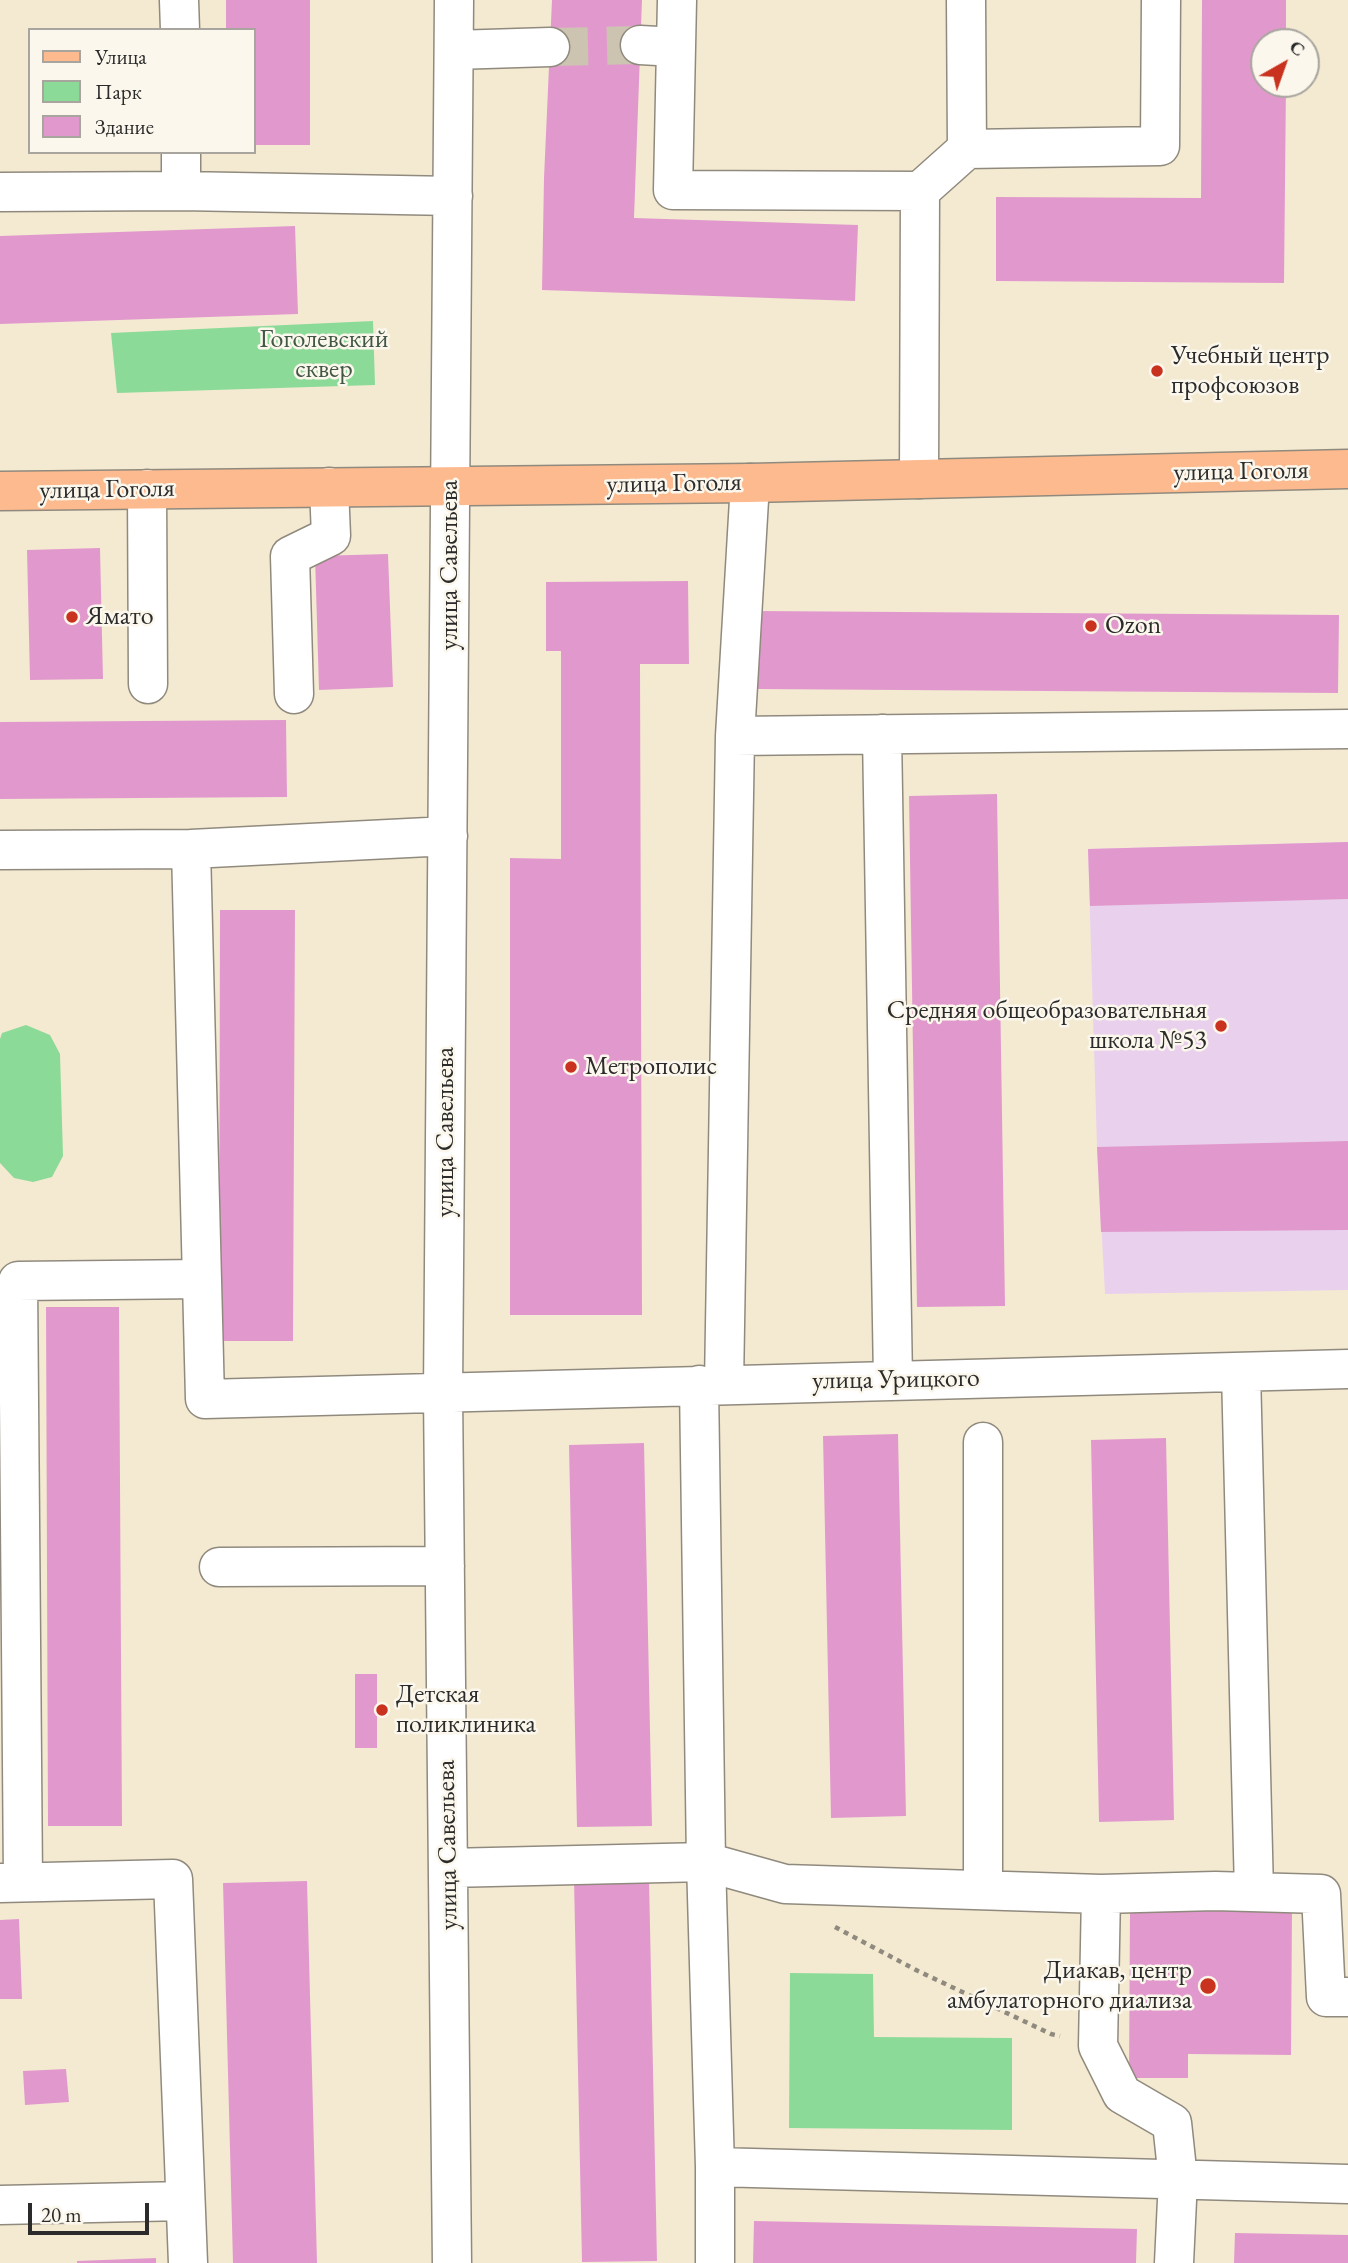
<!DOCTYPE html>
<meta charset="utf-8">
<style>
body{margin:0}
#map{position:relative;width:1348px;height:2263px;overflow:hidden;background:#f4ead2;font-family:"EB Garamond",serif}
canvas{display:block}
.legend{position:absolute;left:28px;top:28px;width:228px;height:126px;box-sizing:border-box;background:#fbf7ec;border:2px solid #a8a59f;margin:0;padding:9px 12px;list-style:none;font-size:21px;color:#2b2b2b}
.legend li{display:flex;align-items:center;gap:14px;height:35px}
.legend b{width:35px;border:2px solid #a8a59f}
.north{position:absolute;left:1250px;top:28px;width:70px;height:70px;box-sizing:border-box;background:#fbf7ec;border:2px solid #a8a59f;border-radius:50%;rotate:40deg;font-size:19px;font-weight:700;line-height:28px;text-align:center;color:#2b2b2b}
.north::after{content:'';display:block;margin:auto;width:24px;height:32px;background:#c8321e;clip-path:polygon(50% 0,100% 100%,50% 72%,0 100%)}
.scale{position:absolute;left:28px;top:2203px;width:121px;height:32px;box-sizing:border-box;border:4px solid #2b2b2b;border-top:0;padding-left:9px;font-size:21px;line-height:24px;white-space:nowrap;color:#2b2b2b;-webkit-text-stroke:5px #fbf7ec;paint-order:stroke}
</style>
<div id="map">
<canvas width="1348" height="2263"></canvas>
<ul class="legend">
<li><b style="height:9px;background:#fcba8e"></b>Улица</li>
<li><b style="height:19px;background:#8cda98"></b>Парк</li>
<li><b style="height:19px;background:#e199cd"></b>Здание</li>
</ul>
<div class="north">С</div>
<div class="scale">20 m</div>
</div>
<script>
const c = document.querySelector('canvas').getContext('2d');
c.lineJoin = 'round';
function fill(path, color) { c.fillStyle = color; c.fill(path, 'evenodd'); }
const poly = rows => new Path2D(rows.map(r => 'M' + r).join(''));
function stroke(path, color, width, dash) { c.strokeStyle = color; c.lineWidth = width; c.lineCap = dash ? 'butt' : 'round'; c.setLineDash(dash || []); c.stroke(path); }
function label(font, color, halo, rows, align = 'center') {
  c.font = font + ' "EB Garamond",serif'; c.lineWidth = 5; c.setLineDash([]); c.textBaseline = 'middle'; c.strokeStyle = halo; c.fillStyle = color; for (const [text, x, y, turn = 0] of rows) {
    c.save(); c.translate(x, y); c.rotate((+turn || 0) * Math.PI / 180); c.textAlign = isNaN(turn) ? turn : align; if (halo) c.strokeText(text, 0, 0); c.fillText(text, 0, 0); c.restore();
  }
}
const built = poly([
 [1348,842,1348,1290,1105,1294,1097,1147,1088,849]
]);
const green = poly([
 [373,321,375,385,117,393,111,333],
 [26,1025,50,1035,60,1054,63,1156,52,1177,33,1182,14,1178,0,1163,0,1039,2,1033],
 [790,1973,873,1974,874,2037,1012,2038,1012,2130,789,2128]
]);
const building = poly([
 [226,0,310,0,310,145,254,145,254,30,226,30],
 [552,0,642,0,634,218,858,225,855,301,542,290,544,178],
 [1202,0,1286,0,1286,42,1264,42,1264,84,1286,84,1284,283,996,281,996,197,1201,198],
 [295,226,298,314,0,324,0,236],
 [100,548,103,679,30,680,27,550],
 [388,554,393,687,319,690,315,556],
 [688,581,689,664,640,664,642,1315,510,1315,510,858,561,859,561,651,546,651,546,582],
 [756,611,1339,615,1338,693,756,689],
 [286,720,287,797,0,799,0,722],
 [997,794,1005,1306,917,1307,909,796],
 [1348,842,1348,899,1090,906,1088,849],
 [220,910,295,910,293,1341,219,1341],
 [1348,1141,1348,1230,1101,1232,1097,1147],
 [46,1307,119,1307,122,1826,48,1826],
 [898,1434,906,1816,831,1818,823,1436],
 [1166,1438,1174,1820,1099,1822,1091,1440],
 [644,1443,652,1826,577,1827,569,1445],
 [355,1674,377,1674,377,1748,355,1748],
 [649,1879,657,2261,582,2262,574,1880],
 [307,1881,317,2263,233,2263,223,1883],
 [1130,1908,1292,1909,1291,2055,1188,2054,1188,2078,1129,2078],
 [19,1919,22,1999,0,1999,0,1920],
 [66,2069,69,2102,25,2105,23,2071],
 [754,2221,1137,2229,1136,2263,753,2263],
 [1235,2233,1348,2235,1348,2263,1234,2263],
 [156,2258,156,2263,77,2263,77,2261]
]);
const minorTunnel = poly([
 [550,47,640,45]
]);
const path = poly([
 [835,1927,918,1971,1051,2034,1060,2036]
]);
const minor = poly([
 [179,0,180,30],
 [640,45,676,47,677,0],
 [676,47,673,190,920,191],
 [454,50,550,47],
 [967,149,1160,146,1161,0],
 [181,152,181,191],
 [0,192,181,191,453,196],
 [919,479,920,191,967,149,966,0],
 [147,489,148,684],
 [294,694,290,556,331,536,329,487],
 [882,734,893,1380],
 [735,736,1348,729],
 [448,836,191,849,205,1399,1348,1369],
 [0,850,191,849],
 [1241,1372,1254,1892],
 [724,1384,735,736,750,483],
 [699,1385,706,1862,715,2167,715,2263],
 [219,1567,445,1566],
 [448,1868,706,1862,785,1884,1101,1894,1215,1891,1321,1894,1326,1997,1348,1997],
 [23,1882,18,1281,202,1279],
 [0,1883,173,1879,188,2263],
 [983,1890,983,1442],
 [1101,1894,1098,2046,1122,2094,1172,2123,1178,2179,1174,2263],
 [715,2167,1348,2184],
 [0,2205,185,2201],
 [452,2263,443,1393,454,0]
]);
const major = poly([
 [0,491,750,483,1348,469]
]);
const markers = [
 [1157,371,7,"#c8321e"],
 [72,617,7,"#c8321e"],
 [1091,626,7,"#c8321e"],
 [1221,1026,7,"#c8321e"],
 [571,1067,7,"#c8321e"],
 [382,1710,7,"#c8321e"],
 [1208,1986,9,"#c8321e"]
];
const parkNames = [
 ["Гоголевский",324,340],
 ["сквер",324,370]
];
const poiNames = [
 ["Учебный центр",1171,356],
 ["профсоюзов",1171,386],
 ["Ямато",86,617],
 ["Ozon",1105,626],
 ["Средняя общеобразовательная",1207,1011,"right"],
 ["школа №53",1207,1041,"right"],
 ["Метрополис",585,1067],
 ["Детская",396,1695],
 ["поликлиника",396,1725],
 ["Диакав, центр",1192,1971,"right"],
 ["амбулаторного диализа",1192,2001,"right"]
];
const streetNames = [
 ["улица Гоголя",1241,472,-1],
 ["улица Гоголя",674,484,-1],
 ["улица Гоголя",107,490,-1],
 ["улица Савельева",450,565,-90],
 ["улица Савельева",446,1132,-90],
 ["улица Урицкого",896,1380,-1],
 ["улица Савельева",448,1845,-91]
];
fill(built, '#e9d1ed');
fill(green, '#8cda98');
fill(building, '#e199cd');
stroke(minorTunnel, '#ccc4b1', 38, [38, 19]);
stroke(minor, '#908a7e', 41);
stroke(major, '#908a7e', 41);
stroke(path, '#908a7e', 4.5, [5, 5]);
stroke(minor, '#fff', 38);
stroke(major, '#fcba8e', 38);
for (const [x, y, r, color] of markers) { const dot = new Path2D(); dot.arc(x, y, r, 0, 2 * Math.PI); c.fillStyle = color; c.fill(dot); stroke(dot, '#fbf7ec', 2.5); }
label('26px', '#435746', '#fbf7ec', parkNames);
label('26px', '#2b2b2b', '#fbf7ec', poiNames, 'left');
label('26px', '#2b2b2b', '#fbf7ec', streetNames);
</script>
